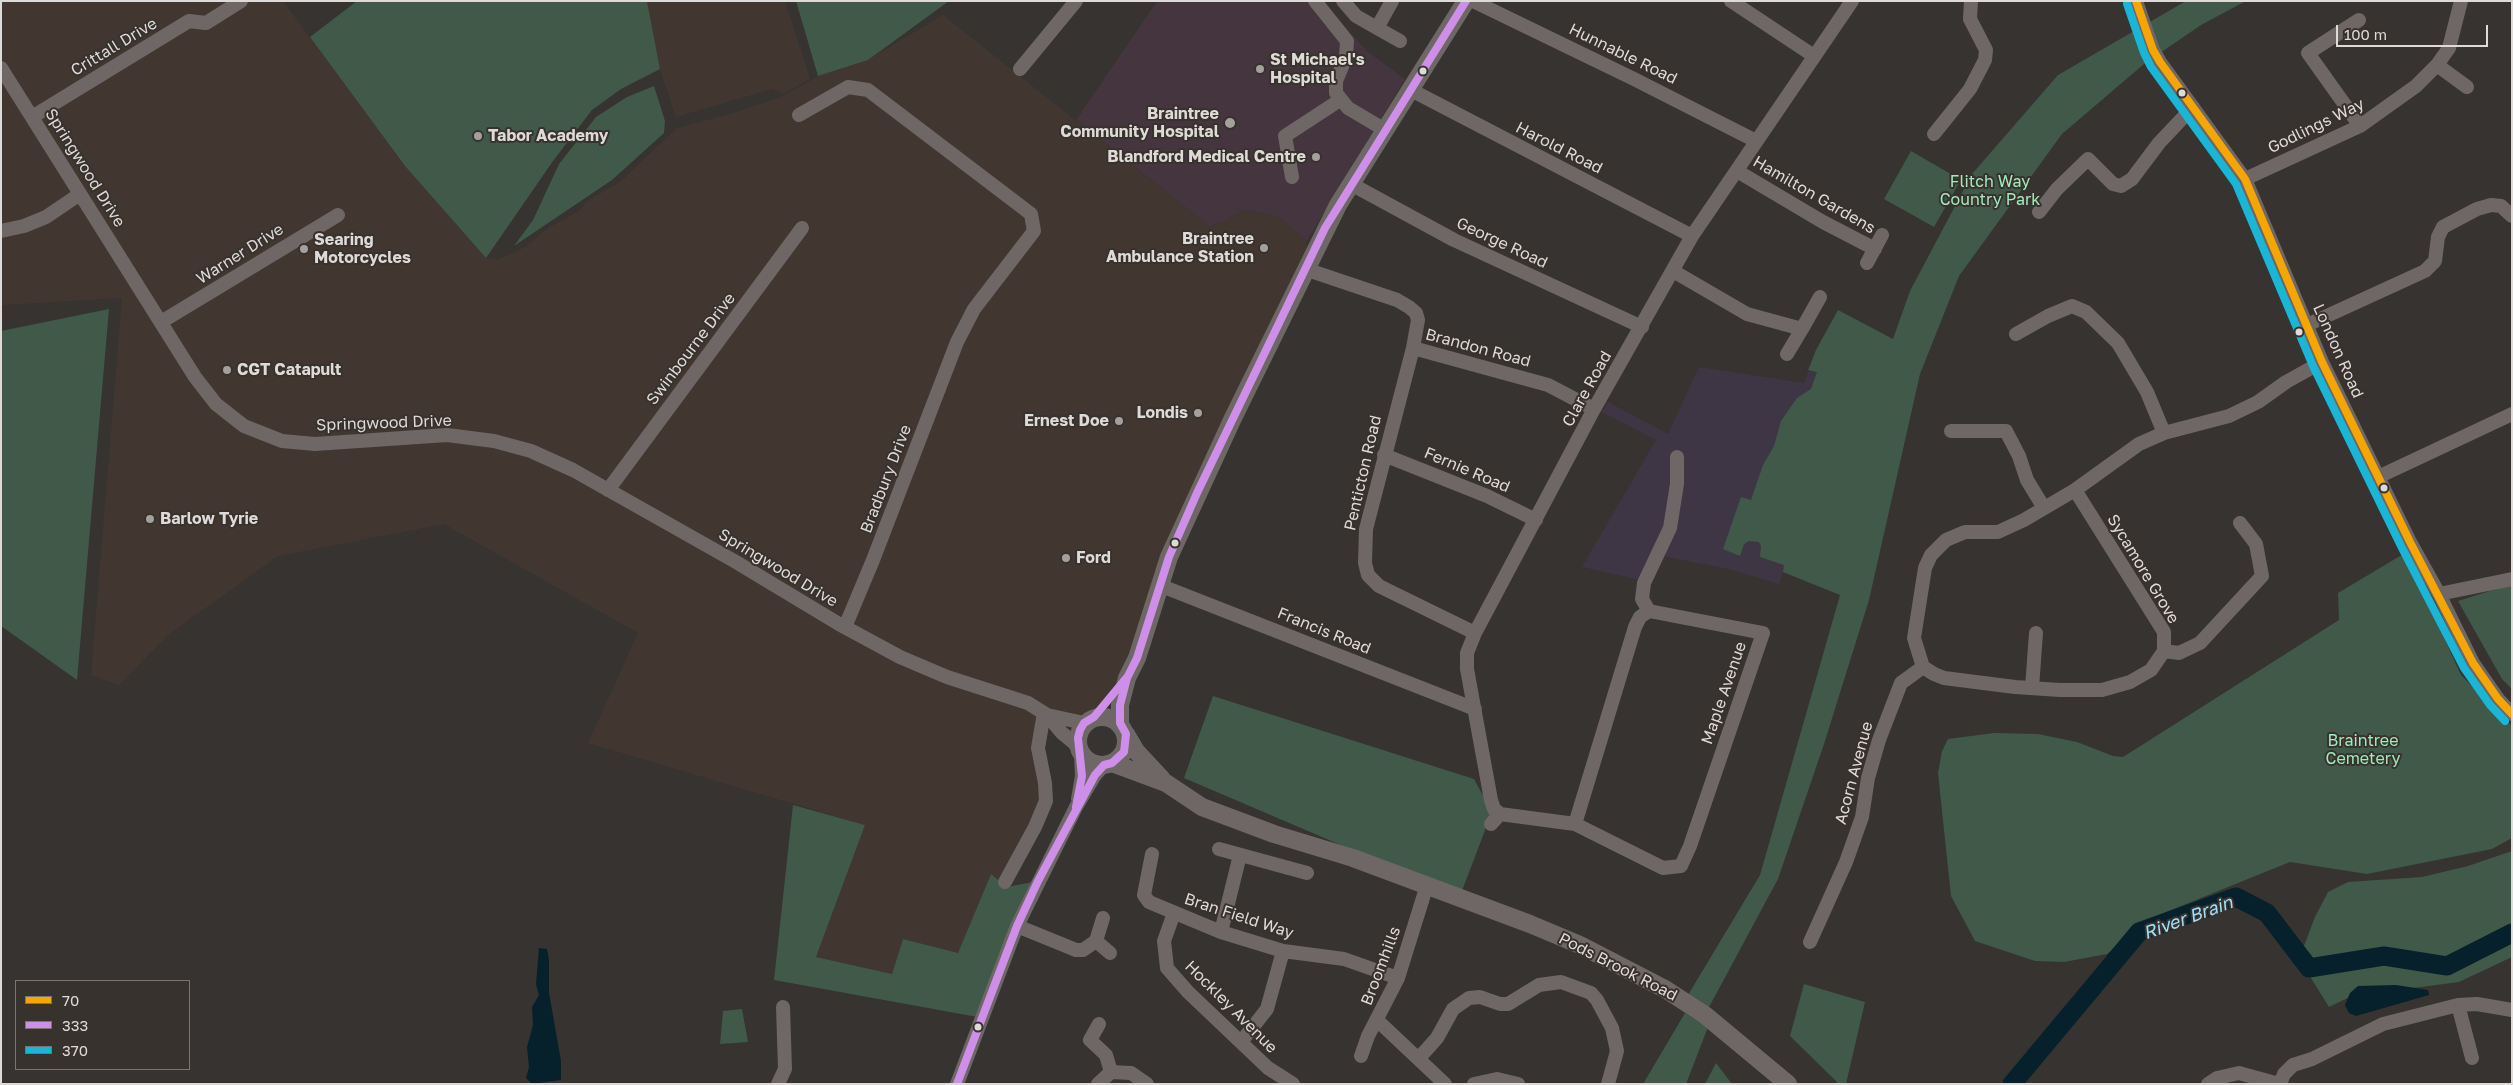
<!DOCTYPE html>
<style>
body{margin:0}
#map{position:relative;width:2513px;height:1085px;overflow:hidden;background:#363330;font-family:"Golos Text",sans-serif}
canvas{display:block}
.frame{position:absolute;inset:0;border:2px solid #dedad7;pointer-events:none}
.legend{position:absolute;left:15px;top:980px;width:175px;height:90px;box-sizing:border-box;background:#38322e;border:1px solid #7a7572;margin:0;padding:6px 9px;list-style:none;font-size:15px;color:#dedad7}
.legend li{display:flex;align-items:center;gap:10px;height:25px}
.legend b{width:25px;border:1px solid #7a7572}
.scale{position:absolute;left:2336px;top:25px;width:152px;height:22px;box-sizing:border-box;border:2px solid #dedad7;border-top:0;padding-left:6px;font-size:15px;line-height:18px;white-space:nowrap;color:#dedad7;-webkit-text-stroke:4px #38322e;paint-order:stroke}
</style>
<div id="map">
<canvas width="2513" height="1085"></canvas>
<div class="frame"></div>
<ul class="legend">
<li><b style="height:6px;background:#f7a600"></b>70</li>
<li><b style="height:6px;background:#ce8fe9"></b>333</li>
<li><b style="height:6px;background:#1ab6d8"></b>370</li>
</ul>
<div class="scale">100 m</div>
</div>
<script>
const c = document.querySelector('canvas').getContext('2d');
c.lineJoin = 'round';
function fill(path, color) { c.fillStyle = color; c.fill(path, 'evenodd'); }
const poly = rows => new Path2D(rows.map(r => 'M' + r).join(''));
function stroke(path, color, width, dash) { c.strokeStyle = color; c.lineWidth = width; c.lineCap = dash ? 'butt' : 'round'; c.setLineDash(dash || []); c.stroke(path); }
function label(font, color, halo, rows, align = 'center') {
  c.font = font + ' "Golos Text",sans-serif'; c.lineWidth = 4; c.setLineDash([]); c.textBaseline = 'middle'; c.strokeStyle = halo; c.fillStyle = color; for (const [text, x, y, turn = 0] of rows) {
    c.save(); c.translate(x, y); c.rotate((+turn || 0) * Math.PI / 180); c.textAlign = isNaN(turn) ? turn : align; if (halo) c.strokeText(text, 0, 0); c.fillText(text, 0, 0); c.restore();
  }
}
const built = poly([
 [1,1,283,1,405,166,486,258,498,260,525,247,548,228,581,210,586,202,621,181,677,128,730,114,779,98,818,76,868,60,943,15,1210,227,1246,210,1278,217,1307,241,1305,269,1246,390,1127,678,1091,723,1079,733,1044,713,1046,801,1007,887,991,874,958,953,903,939,892,974,816,957,865,825,588,743,638,633,444,524,278,556,168,635,119,685,91,675,122,298,1,305],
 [647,1,785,1,810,79,783,94,772,89,676,117,660,69]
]);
const education = poly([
 [1838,310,1840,594,1783,572,1779,584,1729,569,1662,556,1649,582,1582,567,1656,440,1602,412,1608,402,1668,434,1699,367,1804,383,1816,350]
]);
const medical = poly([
 [1157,1,1322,1,1367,51,1405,79,1307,241,1278,217,1246,210,1210,227,1076,120]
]);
const green = poly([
 [357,1,647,1,660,69,621,89,592,110,553,161,486,258,405,166,310,37],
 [796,1,949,1,868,60,818,76],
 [2186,1,2246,1,2201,25,2144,64,2062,134,1959,276,1920,374,1869,600,1824,744,1778,879,1708,1009,1688,995,1760,875,1840,595,1783,572,1784,565,1760,557,1761,546,1759,542,1749,541,1744,544,1740,556,1723,549,1741,497,1751,500,1763,465,1774,446,1781,421,1797,398,1811,389,1817,372,1808,370,1809,368,1816,350,1838,310,1893,339,1910,291,1972,174,2058,75],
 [654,86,665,121,664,133,612,180,514,246,533,220,559,164,596,117,627,97],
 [1911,151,1961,180,1934,227,1884,199],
 [109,309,77,680,1,626,1,331],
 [2405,553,2461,675,2512,726,2512,838,2492,849,2367,874,2290,862,2144,921,2107,954,2064,962,2035,961,1975,941,1951,896,1938,773,1942,751,1948,739,1994,733,2038,734,2077,742,2113,756,2123,757,2339,620,2338,593],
 [2512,584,2512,689,2502,679,2458,601],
 [1213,696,1474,779,1492,812,1460,896,1184,778],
 [793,805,865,825,816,957,892,974,903,939,958,953,991,874,1007,887,1038,881,983,1018,774,980],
 [2512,851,2512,957,2459,982,2352,996,2329,1007,2299,959,2315,917,2328,892,2348,882,2422,877,2468,866],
 [1804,984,1865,1002,1846,1084,1839,1084,1790,1036],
 [742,1009,748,1042,720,1044,723,1011],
 [1685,1013,1708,1027,1686,1084,1643,1084],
 [1716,1063,1732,1084,1705,1084]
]);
const water = poly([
 [539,948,547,949,549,960,549,993,561,1061,561,1080,532,1084,526,1078,529,1067,527,1047,533,1025,532,1007,539,995,536,984],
 [2396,985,2428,990,2429,995,2356,1016,2349,1013,2345,1005,2350,993,2358,986]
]);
const river = poly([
 [2012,1084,2139,932,2236,897,2267,913,2309,968,2384,956,2447,966,2512,933]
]);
const minor = poly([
 [1315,1,1347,41,1346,57,1336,81,1336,93,1348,108,1385,130],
 [1343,1,1356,16,1377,28,1392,1],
 [1473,1,1634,79,1756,141],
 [1731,1,1814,56],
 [2136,1,2153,50,2160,62,2245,179,2322,362,2410,542,2439,594,2473,663,2498,699,2512,714],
 [2359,20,2308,53,2360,126],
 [1377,28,1400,41],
 [2437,65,2467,87],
 [1,68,195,377,216,404,244,426,282,441,315,444,447,435,494,441,531,451,573,470,736,562,839,624,900,657,947,677,1028,703,1047,715,1062,733,1078,746],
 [1020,69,1076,1],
 [1411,90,1692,236],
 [799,115,848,87,868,90,1031,214,1034,231,974,309,957,342,873,560,845,627],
 [32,117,189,21,206,23,241,1],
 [1934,134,1970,89,1985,60,1986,50,1970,19,1971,1],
 [1737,171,1823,222,1875,249],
 [1292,177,1285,136,1340,100],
 [2245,179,2360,126,2416,86,2437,65,2449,48,2461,1],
 [1351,184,1454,240,1642,327],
 [2039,212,2057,189,2088,159,2113,184,2121,186,2132,179,2159,143,2193,107],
 [1,231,24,226,46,217,80,194],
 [1867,263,1882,235],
 [1305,269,1397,300,1409,307,1416,313,1418,320,1413,348,1548,385,1594,409],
 [1673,271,1747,314,1802,329,1787,354],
 [161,322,338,215],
 [2307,325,2425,271,2435,261,2438,237,2443,227,2477,209,2491,205,2501,206,2512,216],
 [1802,329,1820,297],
 [2016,334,2048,316,2072,306,2086,312,2118,343,2147,392,2164,433],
 [1413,348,1366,529,1365,563,1368,575,1379,586,1475,633],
 [1951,431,2006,431,2019,456,2027,480,2044,508],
 [1384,455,1487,496,1536,520],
 [2378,477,2512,414],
 [608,490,802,228],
 [2075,490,2164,632,2164,651,2151,670,2130,682,2102,690,2060,690,2015,687,1944,678,1934,674,1923,667,1914,638,1925,568,1931,555,1946,540,1965,532,1998,532,2024,520,2075,490,2139,444,2164,433,2229,416,2258,402,2286,382,2322,362],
 [1159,585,1475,709],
 [2439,594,2512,579],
 [1649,611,1642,599,1644,583,1670,528,1677,484,1677,457],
 [2164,651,2179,653,2200,643,2262,576,2256,544,2240,523],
 [2032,688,2036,633],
 [1047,715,1084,723],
 [1078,799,1082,776,1081,754],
 [1500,814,1494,809,1491,800,1467,669,1467,653,1475,633,1594,409,1692,236,1852,1],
 [1500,814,1575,824,1663,868,1681,866,1690,846,1763,633,1649,611,1640,617,1635,627,1575,824],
 [1491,824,1500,814],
 [1219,849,1307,873],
 [1152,854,1144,895,1149,902,1221,932,1283,951,1344,959,1398,978],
 [1005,882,1035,827,1046,801,1045,783,1038,748,1044,713],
 [1174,913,1164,941,1167,968,1188,992,1268,1068,1293,1084],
 [1017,926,1076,950,1083,950,1096,941,1103,918],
 [1221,932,1240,855],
 [1096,941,1110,953],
 [1810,942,1846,862,1862,817,1868,778,1879,740,1901,683,1923,667],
 [2458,1005,2472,1058],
 [1378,1021,1445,1084],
 [1099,1024,1090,1040,1106,1055,1111,1072,1131,1073,1147,1084],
 [1241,1042,1267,1009,1283,951],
 [1361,1056,1368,1036,1398,978,1427,885],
 [1419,1058,1437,1038,1453,1009,1469,998,1480,997,1500,1004,1508,1004,1539,985,1561,982,1591,993,1597,1000,1612,1028,1617,1051,1608,1084],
 [778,1084,785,1069,783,1007],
 [957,1084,1017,926,1076,807,1095,775,1104,765],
 [1098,1084,1111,1072],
 [1474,1084,1497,1079,1518,1084],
 [2208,1084,2217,1078,2239,1073,2279,1084],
 [2280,1084,2284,1074,2293,1065,2312,1059,2383,1024,2458,1005,2477,1004,2512,1010]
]);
const major = poly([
 '1078 741a24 24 0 1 1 48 0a24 24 0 1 1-48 0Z',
 [1120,723,1120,705,1127,678,1137,658,1169,557,1233,418,1338,205,1466,1],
 [1126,734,1136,751,1162,779],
 [1112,763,1166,783,1202,807,1274,834,1353,858,1530,924,1580,945,1665,989,1705,1015,1788,1084]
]);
const bus1 = poly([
 [2136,1,2153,50,2160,62,2245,179,2322,362,2410,542,2473,663,2498,699,2512,714]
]);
const bus2 = poly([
 [1076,807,1082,776,1078,738,1080,730,1084,723,1094,717,1128,676],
 [957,1084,1017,926,1038,881,1095,775,1104,765,1112,763,1124,752,1126,734,1120,723,1120,705,1127,678,1137,658,1169,557,1197,493,1325,228,1466,1]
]);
const bus3 = poly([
 [2127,4,2144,53,2151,67,2236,184,2313,366,2401,546,2464,668,2490,705,2505,721]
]);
const markers = [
 [1260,69,5,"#a3a09d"],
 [1423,71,4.5,"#dedad7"],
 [2182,93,4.5,"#dedad7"],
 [1230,123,6,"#a3a09d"],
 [478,136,5,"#a3a09d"],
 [1316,157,5,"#a3a09d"],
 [1264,248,5,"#a3a09d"],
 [304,249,5,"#a3a09d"],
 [2299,332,4.5,"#dedad7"],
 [227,370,5,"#a3a09d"],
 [1198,413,5,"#a3a09d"],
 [1119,421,5,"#a3a09d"],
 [2384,488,4.5,"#dedad7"],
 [150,519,5,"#a3a09d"],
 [1175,543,4.5,"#dedad7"],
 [1066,558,5,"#a3a09d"],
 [978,1027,4.5,"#dedad7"]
];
const streetNames = [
 ["Crittall Drive",114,47,-31],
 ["Hunnable Road",1623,54,26],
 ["Godlings Way",2316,126,-26],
 ["Harold Road",1559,148,27],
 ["Springwood Drive",85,168,58],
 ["Hamilton Gardens",1814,195,30],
 ["George Road",1502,243,25],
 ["Warner Drive",240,254,-32],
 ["Brandon Road",1478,348,15],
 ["Swinbourne Drive",691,349,-53],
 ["London Road",2338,351,66],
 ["Clare Road",1587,389,-61],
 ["Springwood Drive",384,423,-2],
 ["Fernie Road",1467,470,23],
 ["Penticton Road",1363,473,-77],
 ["Bradbury Drive",886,479,-69],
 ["Springwood Drive",778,568,31],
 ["Sycamore Grove",2143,569,59],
 ["Francis Road",1324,631,22],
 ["Maple Avenue",1724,693,-71],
 ["Acorn Avenue",1854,773,-75],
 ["Bran Field Way",1239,916,18],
 ["Broomhills",1381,966,-69],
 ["Pods Brook Road",1618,967,27],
 ["Hockley Avenue",1231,1007,45]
];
const poiNames = [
 ["St Michael's",1270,60],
 ["Hospital",1270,78],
 ["Braintree",1219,114,"right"],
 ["Community Hospital",1219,132,"right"],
 ["Tabor Academy",488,136],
 ["Blandford Medical Centre",1306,157,"right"],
 ["Braintree",1254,239,"right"],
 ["Ambulance Station",1254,257,"right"],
 ["Searing",314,240],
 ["Motorcycles",314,258],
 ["CGT Catapult",237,370],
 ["Londis",1188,413,"right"],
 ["Ernest Doe",1109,421,"right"],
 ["Barlow Tyrie",160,519],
 ["Ford",1076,558]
];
const parkNames = [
 ["Flitch Way",1990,182],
 ["Country Park",1990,200],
 ["Braintree",2363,741],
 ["Cemetery",2363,759]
];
const waterNames = [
 ["River Brain",2188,918,-20]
];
fill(built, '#423730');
fill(education, '#3e3645');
fill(medical, '#44353e');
fill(green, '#415949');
fill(water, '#06212b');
stroke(river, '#06212b', 19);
stroke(minor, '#6e6765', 14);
stroke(major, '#6f6765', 18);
stroke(bus1, '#f7a600', 8);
stroke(bus2, '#ce8fe9', 8);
stroke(bus3, '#1ab6d8', 8);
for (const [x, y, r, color] of markers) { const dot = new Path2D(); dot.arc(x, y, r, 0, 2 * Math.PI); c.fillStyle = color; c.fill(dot); stroke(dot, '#38322e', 2); }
label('16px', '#dedad7', '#38322e', streetNames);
label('bold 16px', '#dedad7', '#38322e', poiNames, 'left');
label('16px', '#a0ebbc', '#38322e', parkNames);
label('italic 18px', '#9ce0fd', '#38322e', waterNames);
</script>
